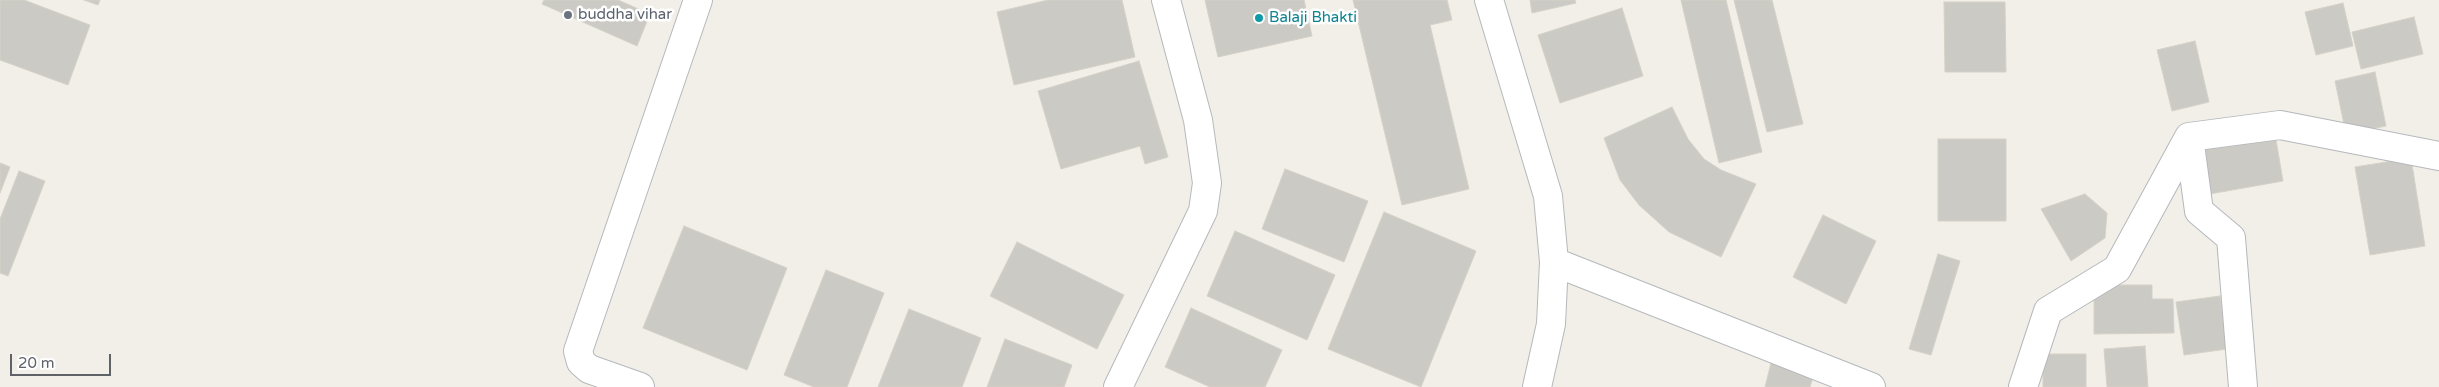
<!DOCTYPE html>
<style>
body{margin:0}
#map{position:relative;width:2439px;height:387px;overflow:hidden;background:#f1efe8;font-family:"Varela Round",sans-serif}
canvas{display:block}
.scale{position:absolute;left:10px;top:354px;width:101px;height:22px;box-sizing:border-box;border:2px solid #5f6368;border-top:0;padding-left:6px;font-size:15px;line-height:18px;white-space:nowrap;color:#5f6368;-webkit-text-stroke:4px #fff;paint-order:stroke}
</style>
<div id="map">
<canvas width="2439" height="387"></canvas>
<div class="scale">20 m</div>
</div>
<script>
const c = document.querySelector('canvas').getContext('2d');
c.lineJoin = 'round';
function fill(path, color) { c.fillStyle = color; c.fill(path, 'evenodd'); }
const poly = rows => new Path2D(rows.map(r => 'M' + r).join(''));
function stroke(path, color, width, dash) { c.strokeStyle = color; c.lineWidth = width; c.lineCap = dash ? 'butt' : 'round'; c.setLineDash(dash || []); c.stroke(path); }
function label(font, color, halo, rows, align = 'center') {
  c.font = font + ' "Varela Round",sans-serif'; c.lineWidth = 5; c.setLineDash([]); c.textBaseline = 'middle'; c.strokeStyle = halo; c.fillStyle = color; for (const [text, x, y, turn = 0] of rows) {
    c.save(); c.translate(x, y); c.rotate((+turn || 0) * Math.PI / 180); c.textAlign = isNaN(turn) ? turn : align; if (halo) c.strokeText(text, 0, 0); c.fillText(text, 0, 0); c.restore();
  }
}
const building = poly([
 [0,0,24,0,90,25,68,85,0,60,0,0],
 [84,0,100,0,98,5,84,0],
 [544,0,618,0,650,14,637,46,542,4,544,0],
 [1048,0,1122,0,1135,57,1014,85,997,12,1048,0],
 [1205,0,1304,0,1312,36,1218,57,1205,0],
 [1353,0,1447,0,1452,20,1430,25,1469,189,1402,205,1353,0],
 [1530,0,1575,0,1576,3,1532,13,1530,0],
 [1681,0,1726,0,1762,152,1719,163,1681,0],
 [1734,0,1772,0,1803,124,1767,132,1734,0],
 [1944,2,2005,2,2006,72,1945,72,1944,2],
 [2343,3,2353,46,2316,55,2305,12,2343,3],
 [1622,8,1643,76,1560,103,1538,35,1622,8],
 [2414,17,2423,54,2361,69,2352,32,2414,17],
 [2195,41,2209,102,2172,111,2157,50,2195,41],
 [1139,61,1168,157,1145,164,1140,146,1061,169,1038,91,1139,61],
 [2375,72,2386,126,2346,134,2335,81,2375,72],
 [1672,107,1688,139,1704,159,1721,170,1756,184,1721,257,1669,232,1639,205,1620,180,1604,138,1672,107],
 [2275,134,2283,181,2204,195,2196,148,2275,134],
 [1938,139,2006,139,2006,221,1938,221,1938,139],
 [2411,158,2425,246,2370,255,2355,167,2411,158],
 [0,163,10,167,0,193,0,163],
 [1285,169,1368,201,1344,262,1262,229,1285,169],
 [19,171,45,181,8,276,0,273,0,219,19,171],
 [2085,194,2107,213,2105,238,2071,261,2041,209,2085,194],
 [1384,212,1476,251,1421,387,1328,349,1384,212],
 [1823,215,1876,241,1846,304,1793,277,1823,215],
 [684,226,787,268,747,370,643,328,684,226],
 [1235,231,1335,275,1307,340,1207,296,1235,231],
 [1017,242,1124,295,1097,349,990,296,1017,242],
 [1938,254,1960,261,1931,355,1909,349,1938,254],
 [826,270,884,293,847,387,814,387,784,375,826,270],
 [2094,285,2152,285,2152,299,2173,299,2174,333,2094,334,2094,285],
 [2220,296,2227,349,2184,355,2176,302,2220,296],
 [1191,308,1282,350,1265,387,1210,387,1165,367,1191,308],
 [909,309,981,338,962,387,878,387,909,309],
 [1005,339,1072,365,1064,387,987,387,1005,339],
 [2145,346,2148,387,2107,387,2104,349,2145,346],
 [2043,354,2086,354,2086,387,2043,387,2043,354],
 [1772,359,1815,371,1810,387,1765,387,1772,359]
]);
const minor = poly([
 [1489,0,1548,196,1554,262,1551,324,1537,387],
 [2189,137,2199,211,2231,238,2243,387],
 [1554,262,1871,387],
 [640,387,589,369,581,362,578,351,698,0],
 [1118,387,1203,211,1207,183,1198,120,1166,0],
 [2023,387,2048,311,2117,269,2189,137,2280,125,2439,156]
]);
const markers = [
 [568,15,5,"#6b7280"],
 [1259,18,5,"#0f9aa8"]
];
const worshipNames = [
 ["buddha vihar",578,15]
];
const cultureNames = [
 ["Balaji Bhakti",1269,18]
];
fill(building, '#cccac5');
stroke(building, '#d6d1c6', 1);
stroke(minor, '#b5b8bc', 30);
stroke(minor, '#fff', 28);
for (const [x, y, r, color] of markers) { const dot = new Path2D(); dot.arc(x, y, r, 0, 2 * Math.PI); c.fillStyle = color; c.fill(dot); stroke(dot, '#fff', 2); }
label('15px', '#5b616d', '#fff', worshipNames, 'left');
label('15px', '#0d838f', '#fff', cultureNames, 'left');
</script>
